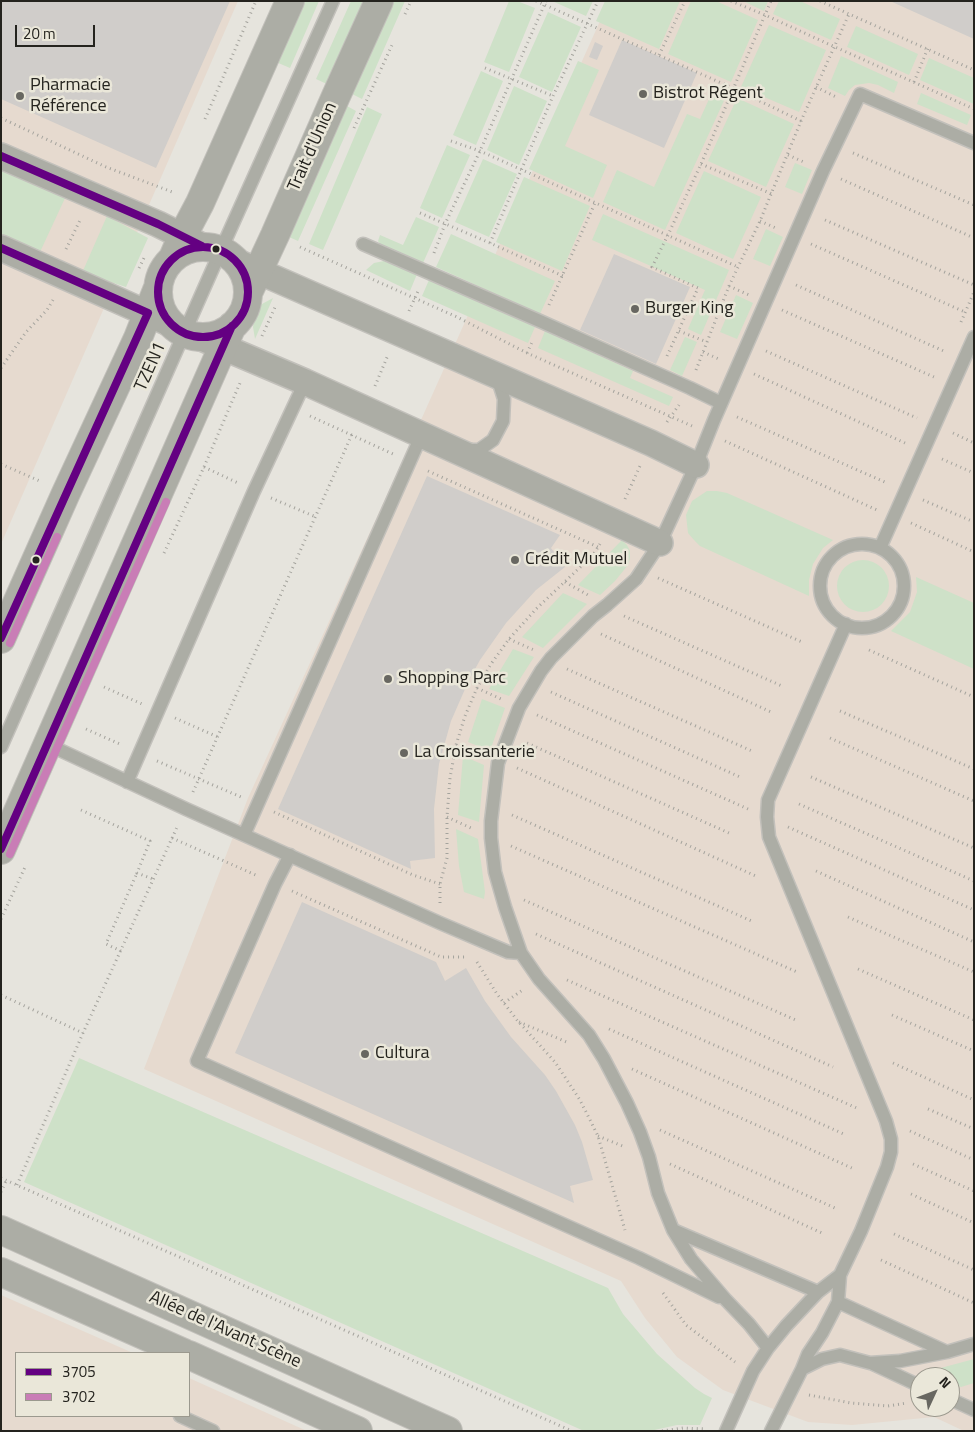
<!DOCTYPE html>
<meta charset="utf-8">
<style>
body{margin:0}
#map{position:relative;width:975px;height:1432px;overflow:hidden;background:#e6e4dd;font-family:"Titillium Web",sans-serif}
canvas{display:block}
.frame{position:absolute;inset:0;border:2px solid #24231e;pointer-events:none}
.legend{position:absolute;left:15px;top:1352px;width:175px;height:65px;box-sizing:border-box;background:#eae7d9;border:1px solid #9b998e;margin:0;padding:6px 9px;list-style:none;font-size:15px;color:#24231e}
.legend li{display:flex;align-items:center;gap:10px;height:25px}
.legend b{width:25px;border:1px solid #9b998e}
.north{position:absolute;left:910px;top:1367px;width:50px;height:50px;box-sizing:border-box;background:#eae7d9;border:1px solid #9b998e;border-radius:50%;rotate:47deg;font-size:14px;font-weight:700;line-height:20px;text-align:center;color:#24231e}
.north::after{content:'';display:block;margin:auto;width:18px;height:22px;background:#686761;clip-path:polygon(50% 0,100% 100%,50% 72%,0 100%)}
.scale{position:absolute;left:15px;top:25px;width:80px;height:22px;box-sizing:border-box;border:2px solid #24231e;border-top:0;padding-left:6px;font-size:15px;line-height:18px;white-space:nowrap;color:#24231e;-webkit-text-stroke:4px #eae7d9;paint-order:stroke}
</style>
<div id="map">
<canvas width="975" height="1432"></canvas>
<div class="frame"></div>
<ul class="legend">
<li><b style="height:6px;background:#640082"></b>3705</li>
<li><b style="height:6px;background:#c97db6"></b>3702</li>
</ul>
<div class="north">N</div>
<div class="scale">20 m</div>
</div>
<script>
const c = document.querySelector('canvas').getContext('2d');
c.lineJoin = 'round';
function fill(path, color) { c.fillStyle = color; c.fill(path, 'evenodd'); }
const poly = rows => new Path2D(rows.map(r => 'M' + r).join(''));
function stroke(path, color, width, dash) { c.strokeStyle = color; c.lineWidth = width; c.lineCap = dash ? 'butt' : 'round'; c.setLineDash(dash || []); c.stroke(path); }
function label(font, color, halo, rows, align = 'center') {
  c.font = font + ' "Titillium Web",sans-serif'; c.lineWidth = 5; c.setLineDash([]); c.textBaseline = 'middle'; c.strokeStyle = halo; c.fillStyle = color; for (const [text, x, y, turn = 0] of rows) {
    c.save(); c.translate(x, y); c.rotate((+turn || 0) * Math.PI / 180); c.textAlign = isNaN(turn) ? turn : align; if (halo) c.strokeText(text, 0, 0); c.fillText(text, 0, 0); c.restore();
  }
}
const commercial = poly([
 [1,1,238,1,1,544],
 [609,1,974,1,974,1431,964,1431,934,1417,852,1425,808,1422,723,1390,677,1357,645,1318,621,1281,144,1069,248,798,403,460],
 [920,1377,950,1377,950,1407,920,1407],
 [1,1295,133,1353,16,1353,16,1416,189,1416,189,1378,307,1431,1,1431]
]);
const green = poly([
 [303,1,319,1,290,68,276,62],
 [351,1,366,1,329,85,316,79],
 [392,1,405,1,362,99,350,93],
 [509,1,517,1,535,8,509,72,484,62],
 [552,1,593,1,586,16],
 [605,1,680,1,659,49,596,21],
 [691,1,716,1,758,20,731,82,668,54],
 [743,1,768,1,764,11],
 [779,1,800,1,840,19,831,40,773,14],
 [548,12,581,27,552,92,519,77],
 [769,25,826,50,799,112,741,87],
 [856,26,918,54,909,75,847,47],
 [841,56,898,82,894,93,878,85,869,83,855,85,849,90,845,96,828,88],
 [929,58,974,78,974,104,920,80],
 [578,61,599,70,565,146,607,165,593,198,529,169],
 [481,71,503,81,476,145,453,135],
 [514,86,547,101,519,165,487,150],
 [714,88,727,94,665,230,603,202,617,170,654,187,687,114,700,119],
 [921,93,971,115,967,125,917,104],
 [737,98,794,124,766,187,708,161],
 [347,106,356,111,298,241,289,237],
 [367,107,382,114,323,250,309,244],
 [447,145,470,155,442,218,420,208],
 [483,159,517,174,489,237,455,222],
 [795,163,812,170,802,194,785,187],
 [1,168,66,196,40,252,1,235],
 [704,171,761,197,733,259,676,233],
 [524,177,590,206,562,271,496,242],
 [603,214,729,270,701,335,688,329,705,290,592,240],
 [107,216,148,238,126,287,82,273],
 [416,217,439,227,423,263,380,244,378,241,380,235,403,245],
 [766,229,783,237,770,266,753,259],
 [451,234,555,281,540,314,436,267],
 [384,261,417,274,410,291,366,270,374,263],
 [429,280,535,327,528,343,422,296],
 [736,295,753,303,737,339,720,332],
 [273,298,255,339,253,327,255,314,262,304],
 [545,331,633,371,630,378,673,397,669,406,538,348],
 [685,337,697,342,682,376,670,370],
 [707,491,717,491,727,493,833,540,823,548,813,564,809,580,809,596,700,546,694,540,688,533,686,515,692,501],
 [622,540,627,545,630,551,630,558,628,565,615,581,600,595,578,585],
 '837 586a26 26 0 1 1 52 0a26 26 0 1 1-52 0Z',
 [916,577,974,603,974,669,891,631,910,612,917,592],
 [563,593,587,604,543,648,522,637],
 [513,649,534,657,509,696,489,689],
 [482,699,505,708,490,751,468,742],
 [463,756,484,765,479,822,458,815],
 [456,829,478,839,485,892,484,899,464,892,459,866],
 [79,1058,608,1288,623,1314,657,1354,695,1388,704,1394,712,1398,700,1425,677,1425,650,1431,584,1431,24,1182],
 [974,1359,974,1383,961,1387,950,1383,950,1377,938,1377,937,1369]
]);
const building = poly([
 [1,1,230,1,156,168,1,99],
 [890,1,974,1,974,39],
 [622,40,697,73,664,148,589,115],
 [595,42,603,46,597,60,589,57],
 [614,254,690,287,656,364,580,330],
 [427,476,560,535,551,548,565,567,536,590,506,623,480,660,469,680,451,721,439,764,434,809,435,858,410,861,411,869,278,809],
 [302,902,436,962,445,981,466,968,485,1001,511,1037,545,1075,556,1091,575,1125,582,1142,593,1180,570,1186,574,1203,235,1053]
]);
const path = poly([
 [536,1,735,89,801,121],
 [731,1,765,15,835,47,974,109],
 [820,1,974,70],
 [405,14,411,1],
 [659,55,685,1],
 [485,68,553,96],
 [914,82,928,48],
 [816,87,836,97],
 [1,118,106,167,175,193],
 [205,119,256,1],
 [354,128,392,45],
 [451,141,480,151,738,267],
 [853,153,974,205],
 [788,155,806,163],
 [701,164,772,194],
 [841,179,974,238],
 [420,213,490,243,563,276],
 [825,220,974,285],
 [760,221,778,229],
 [490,243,553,96,598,1],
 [811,244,965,312],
 [300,247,457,317,527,353,692,426],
 [66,249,81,218],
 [434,253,445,224,480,151,546,1],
 [139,268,145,256],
 [796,285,946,352],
 [729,286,749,295],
 [549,305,595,203],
 [782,310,934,377],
 [409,311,419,289],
 [961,322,974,292],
 [679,331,707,342],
 [262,336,276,305],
 [766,351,917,418],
 [703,352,721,360],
 [527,353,533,340],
 [667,356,698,288,652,267,668,235,701,164,771,1],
 [1,368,26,332,47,310,53,300],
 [696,370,729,286,760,221,801,121,849,14],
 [754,374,905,443],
 [375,386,388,355],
 [310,416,393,454],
 [737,417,887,483],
 [667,422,679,405],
 [953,433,974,443],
 [725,441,877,510],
 [942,459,974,473],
 [1,464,42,482],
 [204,467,238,483],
 [428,471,598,547],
 [271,498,316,517],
 [625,499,640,466],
 [923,500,974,522],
 [911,523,974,552],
 [164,553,204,467,240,383],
 [658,578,802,642],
 [565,582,588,595],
 [624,616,782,686],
 [601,634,771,712],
 [509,639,534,650],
 [869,650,974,697],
 [567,669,752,751],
 [104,687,142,704],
 [477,688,501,699],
 [551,692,740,777],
 [840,711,974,769],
 [537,715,748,809],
 [175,718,218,737],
 [86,729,122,745],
 [830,738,974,801],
 [527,743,729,833],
 [456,745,481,756],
 [157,761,241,797],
 [517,768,758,877],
 [811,777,974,848],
 [193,792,353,432],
 [799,804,974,881],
 [81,810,150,841,137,873,153,879],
 [274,812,413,875,440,884],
 [512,815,754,922],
 [447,817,471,828],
 [788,827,974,910],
 [172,838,258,876],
 [511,846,797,972],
 [816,871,974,942],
 [292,891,441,957,466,957],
 [524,900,798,1021],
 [440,903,440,884,447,858,447,817,450,778,456,745,465,716,477,688,491,664,509,639,536,609,593,555,600,544],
 [848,917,974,972],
 [1,919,26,865],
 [536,934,833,1067],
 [121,951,106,944,137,873],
 [477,962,497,994,517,1020,555,1062,580,1100,598,1136,625,1230],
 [858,969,974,1020],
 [567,980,859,1109],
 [1,995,83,1033],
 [504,1003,524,989],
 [892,1015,974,1051],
 [519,1022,569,1043],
 [609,1029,846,1135],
 [893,1063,974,1100],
 [632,1069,854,1169],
 [928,1109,974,1129],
 [660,1130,835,1208],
 [910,1131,974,1160],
 [598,1136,625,1147],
 [670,1164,822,1233],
 [913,1164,974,1191],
 [1,1178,572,1431],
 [17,1185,83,1033,178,825],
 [1,1192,6,1181],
 [911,1194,974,1223],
 [894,1234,974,1270],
 [881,1260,974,1303],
 [663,1293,686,1325,735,1362],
 [809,1395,851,1403,888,1406,907,1403],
 [662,1431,683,1428,706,1429]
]);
const service = poly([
 [363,244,542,322,690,388,721,403],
 [465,450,479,450,493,440,503,421,504,399,497,377],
 '820 586a42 42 0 1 1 84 0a42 42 0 1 1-84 0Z',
 [880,548,974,337],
 [49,745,186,809,440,923,508,952,521,953],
 [1,747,221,250,333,1],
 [127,782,254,491,305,382],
 [244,835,422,434],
 [290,855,275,884,197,1061,639,1258,719,1297],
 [673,1230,818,1292],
 [838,1302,947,1352],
 [768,1348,786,1326,818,1292,840,1275],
 [873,1364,920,1386],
 [802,1369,808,1354,822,1333,838,1302,840,1275,861,1231,887,1167,891,1152,891,1139,886,1121,769,837,767,817,768,800,846,624],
 [950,1399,974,1410],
 [180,1416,213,1431],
 [726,1431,753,1371,768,1348,749,1324,726,1300,691,1259,673,1230,658,1193,649,1157,640,1132,627,1103,604,1059,589,1035,539,979,521,953,505,907,495,872,491,838,491,821,498,763,519,708,541,671,551,658,593,616,607,605,636,579,660,543,696,465,714,420,823,171,860,94,974,143],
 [771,1431,802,1369,822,1359,840,1355,870,1363,900,1361,947,1352,974,1344]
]);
const minor = poly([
 [1,156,158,224,202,246],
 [1,248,171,324],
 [235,261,651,443,696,465],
 [197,336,305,382,660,543]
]);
const tertiary = poly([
 '158 292a45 45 0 1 1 90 0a45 45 0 1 1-90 0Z',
 [173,258,182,237,200,203,290,1],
 [248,293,275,235,336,96,379,1],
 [1,639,66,493,138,338,157,290],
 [1,850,232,326],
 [1,1230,448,1431],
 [1,1272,184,1353],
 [189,1355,358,1431]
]);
const bus1 = poly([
 [1,156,158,224,202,246],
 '158 292a45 45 0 1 1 90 0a45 45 0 1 1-90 0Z',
 [1,248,148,313,1,638],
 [1,849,232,326]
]);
const bus2 = poly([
 [10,643,57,537],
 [10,854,166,502]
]);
const markers = [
 [643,94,5,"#686761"],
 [20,96,5,"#686761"],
 [216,249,4.5,"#24231e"],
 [635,309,5,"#686761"],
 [36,560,4.5,"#24231e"],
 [515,560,5,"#686761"],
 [388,679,5,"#686761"],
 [404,753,5,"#686761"],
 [365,1054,5,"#686761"]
];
const poiNames = [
 ["Pharmacie",30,86],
 ["Référence",30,107],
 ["Bistrot Régent",653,94],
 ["Burger King",645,309],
 ["Crédit Mutuel",525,560],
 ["Shopping Parc",398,679],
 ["La Croissanterie",414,753],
 ["Cultura",375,1054]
];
const streetNames = [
 ["Trait d'Union",313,147,-66],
 ["TZEN1",151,367,-66],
 ["Allée de l'Avant Scène",225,1330,24]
];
fill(commercial, '#e6dacf');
fill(green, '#cee1c8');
fill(building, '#d0cdca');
stroke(service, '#c2c0bb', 15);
stroke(minor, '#c2c0bb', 28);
stroke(tertiary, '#c2c0bb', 30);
stroke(path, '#a4a39d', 3, [1, 4]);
stroke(service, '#acada5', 12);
stroke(minor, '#acada5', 25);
stroke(tertiary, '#acada5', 28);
stroke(bus1, '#640082', 8);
stroke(bus2, '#c97db6', 8);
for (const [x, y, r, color] of markers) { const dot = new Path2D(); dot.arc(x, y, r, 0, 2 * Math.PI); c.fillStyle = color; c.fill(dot); stroke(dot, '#eae7d9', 2); }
label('18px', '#24231e', '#eae7d9', poiNames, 'left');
label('18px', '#24231e', '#eae7d9', streetNames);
</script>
